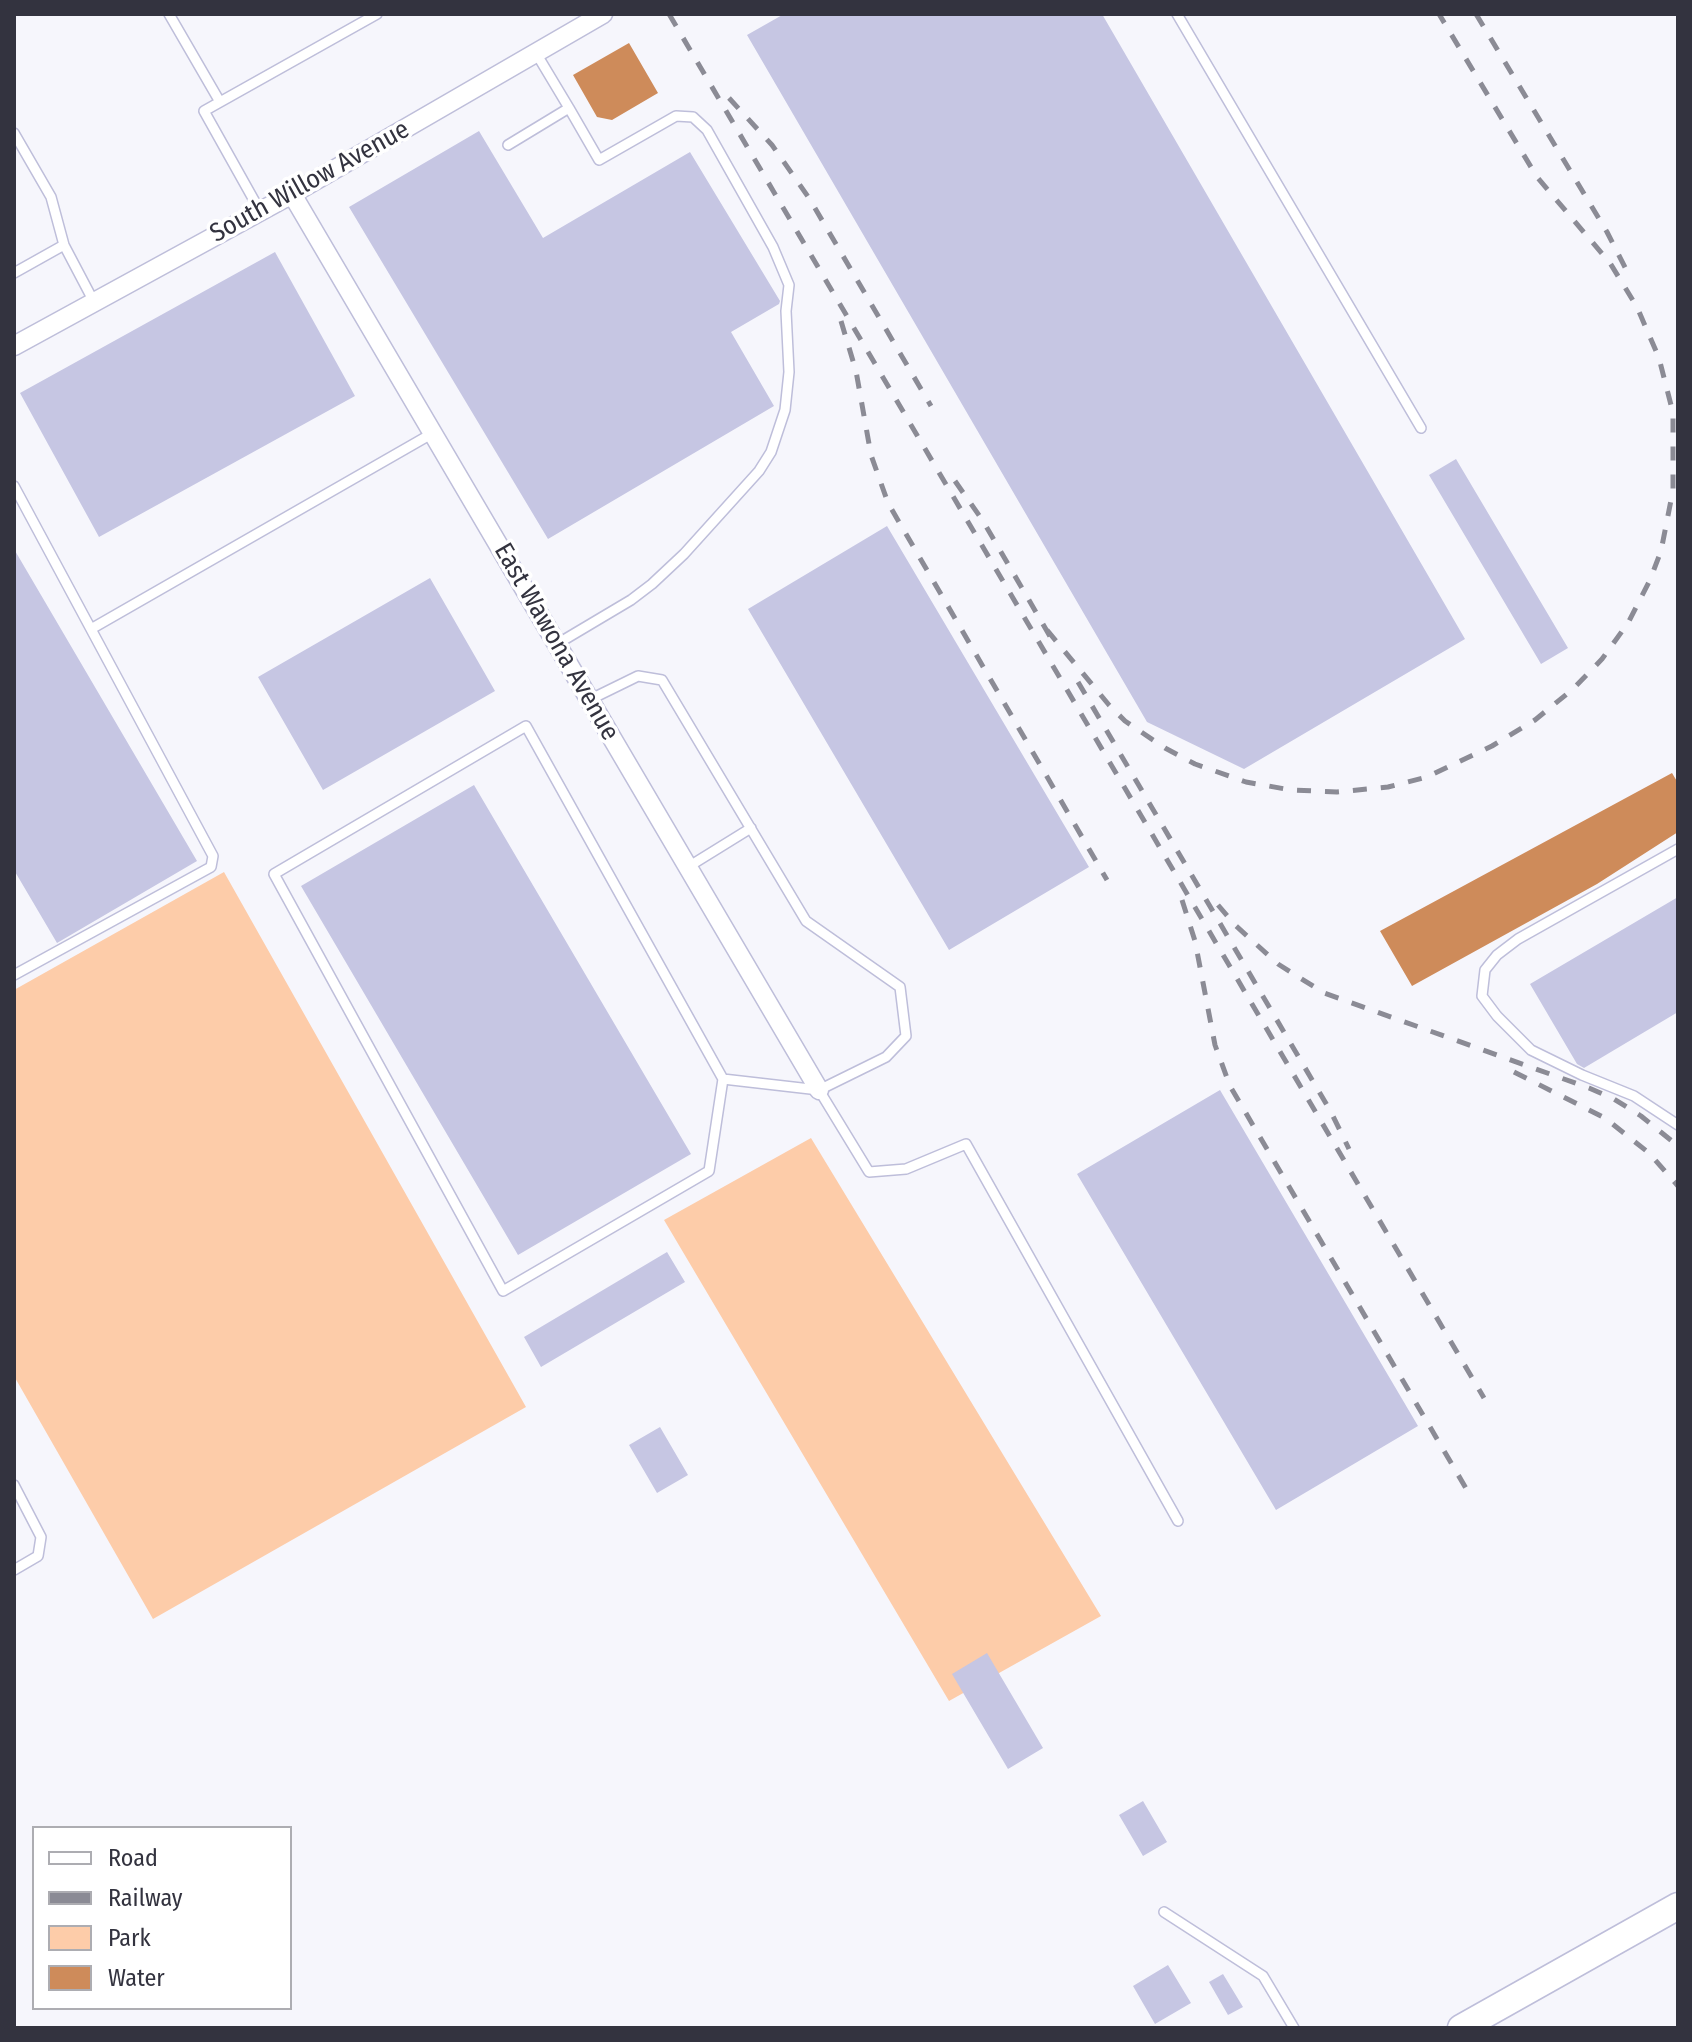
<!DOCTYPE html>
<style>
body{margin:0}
#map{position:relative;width:1692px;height:2042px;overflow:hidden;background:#f6f6fc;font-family:"Fira Sans Condensed",sans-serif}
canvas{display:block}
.frame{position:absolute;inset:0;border:16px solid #33333f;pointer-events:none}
.legend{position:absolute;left:32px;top:1826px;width:260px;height:184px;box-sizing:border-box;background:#fff;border:2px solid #adadb2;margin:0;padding:10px 14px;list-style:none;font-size:24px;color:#33333f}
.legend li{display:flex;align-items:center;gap:16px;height:40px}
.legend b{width:40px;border:2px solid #adadb2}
</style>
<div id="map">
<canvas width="1692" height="2042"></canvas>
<div class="frame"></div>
<ul class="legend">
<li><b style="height:10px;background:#fff"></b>Road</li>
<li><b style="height:10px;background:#8b8b95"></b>Railway</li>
<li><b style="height:22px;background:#fdcca9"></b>Park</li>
<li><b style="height:22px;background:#ce8b5a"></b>Water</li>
</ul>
</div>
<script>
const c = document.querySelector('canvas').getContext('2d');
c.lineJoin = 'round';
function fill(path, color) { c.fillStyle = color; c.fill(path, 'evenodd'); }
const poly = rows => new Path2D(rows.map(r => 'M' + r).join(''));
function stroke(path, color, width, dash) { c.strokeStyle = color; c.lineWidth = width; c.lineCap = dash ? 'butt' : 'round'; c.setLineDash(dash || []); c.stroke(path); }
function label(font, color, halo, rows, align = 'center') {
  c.font = font + ' "Fira Sans Condensed",sans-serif'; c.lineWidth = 7; c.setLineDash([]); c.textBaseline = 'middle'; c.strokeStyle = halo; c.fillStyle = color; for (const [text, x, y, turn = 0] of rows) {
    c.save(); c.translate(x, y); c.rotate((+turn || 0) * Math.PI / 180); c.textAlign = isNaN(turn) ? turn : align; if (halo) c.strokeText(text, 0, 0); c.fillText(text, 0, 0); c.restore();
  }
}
const green = poly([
 [224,872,526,1407,153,1619,14,1376,14,990],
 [811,1138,1101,1616,949,1701,664,1220]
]);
const water = poly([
 [629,43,658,93,612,120,597,117,573,75],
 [1672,773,1678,783,1678,832,1597,884,1412,986,1380,931]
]);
const building = poly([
 [784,14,1102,14,1465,639,1244,769,1147,722,747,35],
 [479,131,543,238,690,152,780,301,779,304,731,332,774,406,548,539,349,207],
 [275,252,355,396,99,537,20,393],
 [1456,459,1568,648,1541,664,1429,475],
 [887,526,1089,867,949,950,748,609],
 [14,549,197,861,57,943,14,870],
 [430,578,495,691,323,790,258,677],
 [474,785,691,1154,518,1255,301,886],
 [1678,897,1678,1012,1584,1068,1577,1064,1530,984],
 [1220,1090,1418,1426,1276,1510,1077,1174],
 [667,1252,685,1282,541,1367,524,1337],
 [660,1427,688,1475,657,1493,629,1445],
 [987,1653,1043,1748,1008,1769,952,1674],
 [1143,1801,1167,1842,1143,1856,1119,1815],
 [1168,1965,1191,2003,1155,2024,1133,1986],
 [1223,1974,1243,2007,1228,2015,1209,1982]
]);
const lane = poly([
 [169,14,220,102],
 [1177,14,1421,428],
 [14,133,51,197,64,245,94,302],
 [508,145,569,108,536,53],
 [260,211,204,111,377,14],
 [14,273,64,245],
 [14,486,213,856,211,867,14,975],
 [91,629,433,433],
 [557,644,631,600,652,584,684,554,759,471,771,452,785,410,789,372,786,311,789,285,773,247,707,130,693,117,676,116,599,160,569,108],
 [589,700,638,676,662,680,806,921,900,987,906,1036,886,1057,819,1090,723,1079,526,726,274,874,503,1291,709,1171,723,1079],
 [1678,849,1518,939,1497,955,1485,970,1482,996,1497,1016,1531,1050,1582,1075,1634,1096,1678,1125],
 [688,867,751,828],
 [819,1090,869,1172,906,1169,966,1144,1178,1521],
 [14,1485,41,1537,38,1556,14,1570],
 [1164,1912,1263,1976,1294,2028]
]);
const street = poly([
 [292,194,819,1090],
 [14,346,292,194,603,14]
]);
const secondary = poly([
 [1461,2028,1678,1906]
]);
const rail = poly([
 [669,14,1484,1398],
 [1476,14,1607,232,1630,277],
 [729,98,772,145,809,198,931,406],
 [841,321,856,371,871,455,888,503,1107,880],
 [955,481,983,521,1051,638],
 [1047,630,1109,705,1125,721,1165,748,1195,764,1246,782,1291,790,1337,792,1388,787,1427,777,1492,746,1535,720,1573,689,1602,659,1628,623,1650,580,1661,551,1673,490,1673,413,1659,358,1637,307,1610,263,1537,177,1439,14],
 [1078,682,1331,1112,1349,1149],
 [1182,900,1195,941,1215,1045,1230,1086,1467,1490],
 [1218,905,1235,925,1278,964,1324,993,1589,1088,1614,1099,1641,1116,1678,1146],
 [1514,1072,1605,1118,1649,1153,1678,1186]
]);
const streetNames = [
 ["South Willow Avenue",310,182,-29],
 ["East Wawona Avenue",556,642,60]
];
fill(green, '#fdcca9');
fill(water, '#ce8b5a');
fill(building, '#c6c6e3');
stroke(lane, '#bebeda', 12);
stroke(street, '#bebeda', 21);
stroke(secondary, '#bebeda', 29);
stroke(lane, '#fff', 9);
stroke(street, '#fff', 18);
stroke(secondary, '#fff', 26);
stroke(rail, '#8b8b95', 5, [14, 14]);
label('26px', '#33333f', '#fff', streetNames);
</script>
